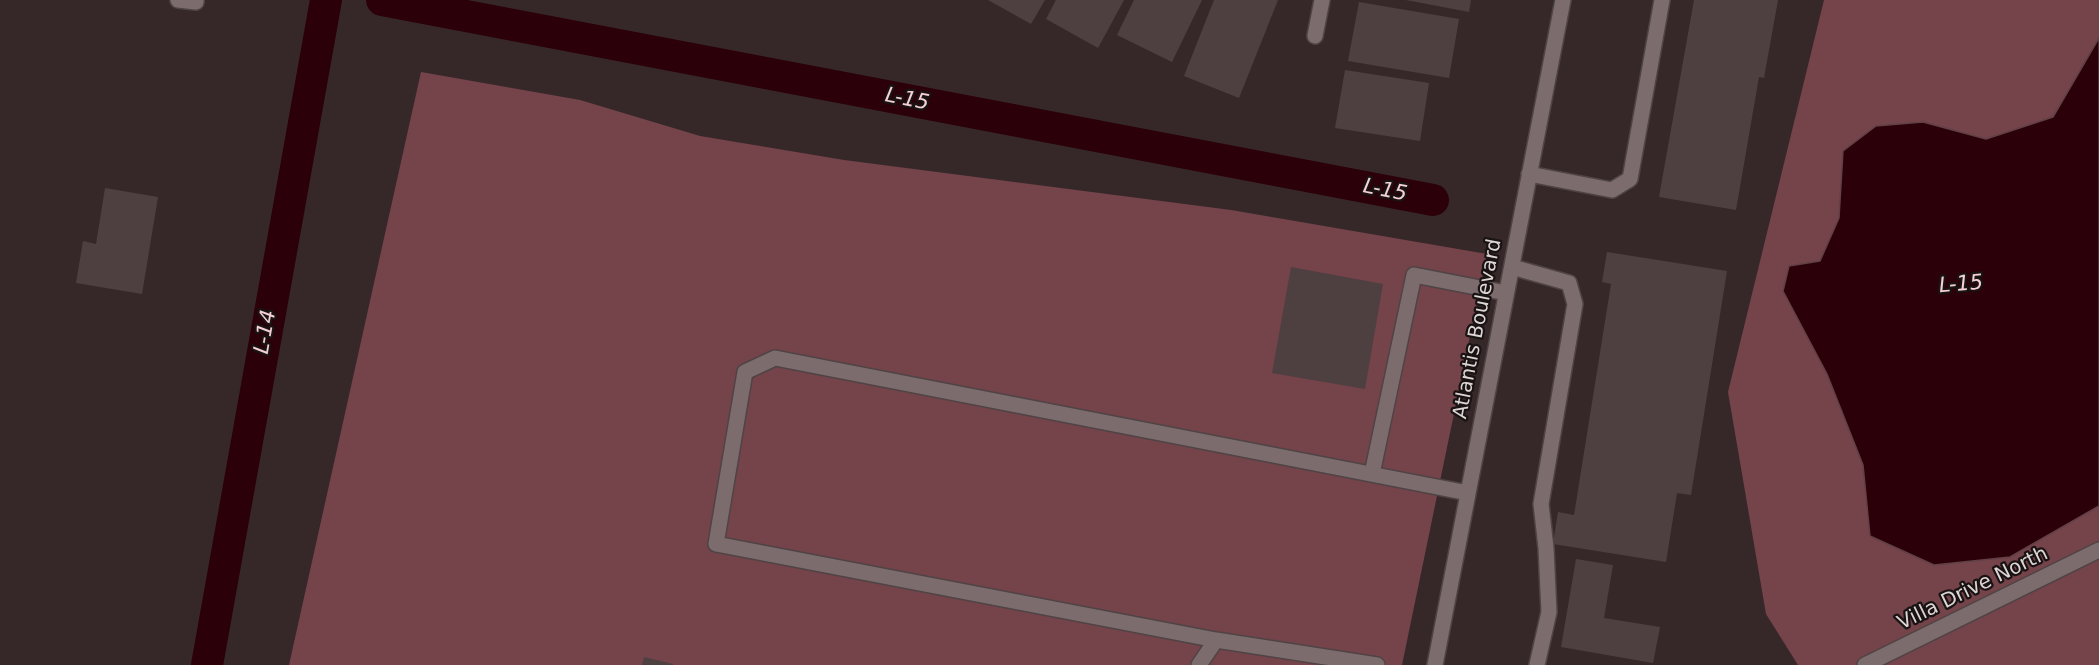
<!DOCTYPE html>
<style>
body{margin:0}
canvas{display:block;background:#362829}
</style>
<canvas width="2099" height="665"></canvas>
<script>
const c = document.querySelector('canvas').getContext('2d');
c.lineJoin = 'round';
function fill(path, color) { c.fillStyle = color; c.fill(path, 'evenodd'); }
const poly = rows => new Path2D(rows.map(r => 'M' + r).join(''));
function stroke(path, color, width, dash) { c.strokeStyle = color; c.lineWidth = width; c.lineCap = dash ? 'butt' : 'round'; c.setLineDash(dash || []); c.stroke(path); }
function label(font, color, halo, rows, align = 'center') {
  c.font = font + ' "DejaVu Sans",sans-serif'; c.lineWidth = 4.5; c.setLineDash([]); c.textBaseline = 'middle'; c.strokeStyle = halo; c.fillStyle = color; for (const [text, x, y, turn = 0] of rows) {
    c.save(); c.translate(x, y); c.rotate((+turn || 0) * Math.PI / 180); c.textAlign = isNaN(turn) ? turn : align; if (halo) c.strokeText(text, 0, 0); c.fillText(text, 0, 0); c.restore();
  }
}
const green = poly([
 [1824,0,2099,0,2099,665,1798,665,1766,614,1728,392],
 [421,72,580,100,700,136,844,160,1231,210,1487,254,1402,665,289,665]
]);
const water = poly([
 [2099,38,2099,506,2010,557,1934,565,1870,536,1863,465,1827,374,1783,291,1789,266,1820,261,1839,218,1843,151,1876,126,1923,122,1986,139,2053,117,2099,38]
]);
const canal = poly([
 [382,0,1433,200],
 [207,665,326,0]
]);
const building = poly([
 [988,0,1045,0,1031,24],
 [1056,0,1124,0,1098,48,1046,19],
 [1134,0,1202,0,1172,62,1117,35],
 [1214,0,1278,0,1239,98,1184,76],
 [1406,0,1471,0,1469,12],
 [1694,0,1778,0,1764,78,1759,77,1736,210,1659,197],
 [1359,2,1459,19,1449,78,1348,61],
 [1345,70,1429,83,1420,141,1335,128],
 [105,188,158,197,142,294,76,283,83,241,96,244],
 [1607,252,1727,271,1691,495,1677,493,1666,562,1553,544,1558,512,1574,515,1611,284,1602,282],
 [1291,267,1383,284,1365,389,1272,373],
 [1576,559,1613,565,1604,618,1660,627,1653,663,1561,647],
 [644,657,673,664,673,665,642,665]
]);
const minor = poly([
 [178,0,196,2,196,0],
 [1315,36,1322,0],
 [1529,174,1612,190,1630,179,1662,0],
 [1512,267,1569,283,1575,304,1541,504,1546,548,1549,612,1537,665],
 [1372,474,1414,275,1506,293],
 [1216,640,716,544,745,372,775,358,1468,493],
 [1199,665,1216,640,1377,665],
 [1435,665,1563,0],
 [1865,665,2099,550]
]);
const streetNames = [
 ["Atlantis Boulevard",1478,329,-79],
 ["Villa Drive North",1973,589,-26]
];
const waterNames = [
 ["L-15",907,100,11],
 ["L-15",1385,191,11],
 ["L-15",1961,285,-5],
 ["L-14",266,332,-80]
];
fill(green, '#75434a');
fill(water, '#2b0009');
stroke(water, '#614046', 1.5);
stroke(canal, '#2b0009', 32);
fill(building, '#4e3f40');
stroke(minor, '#4f4445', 18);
stroke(minor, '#7d6c6e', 15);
label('20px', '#ded5d5', '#191313', streetNames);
label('italic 21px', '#f6d1d5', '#191313', waterNames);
</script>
